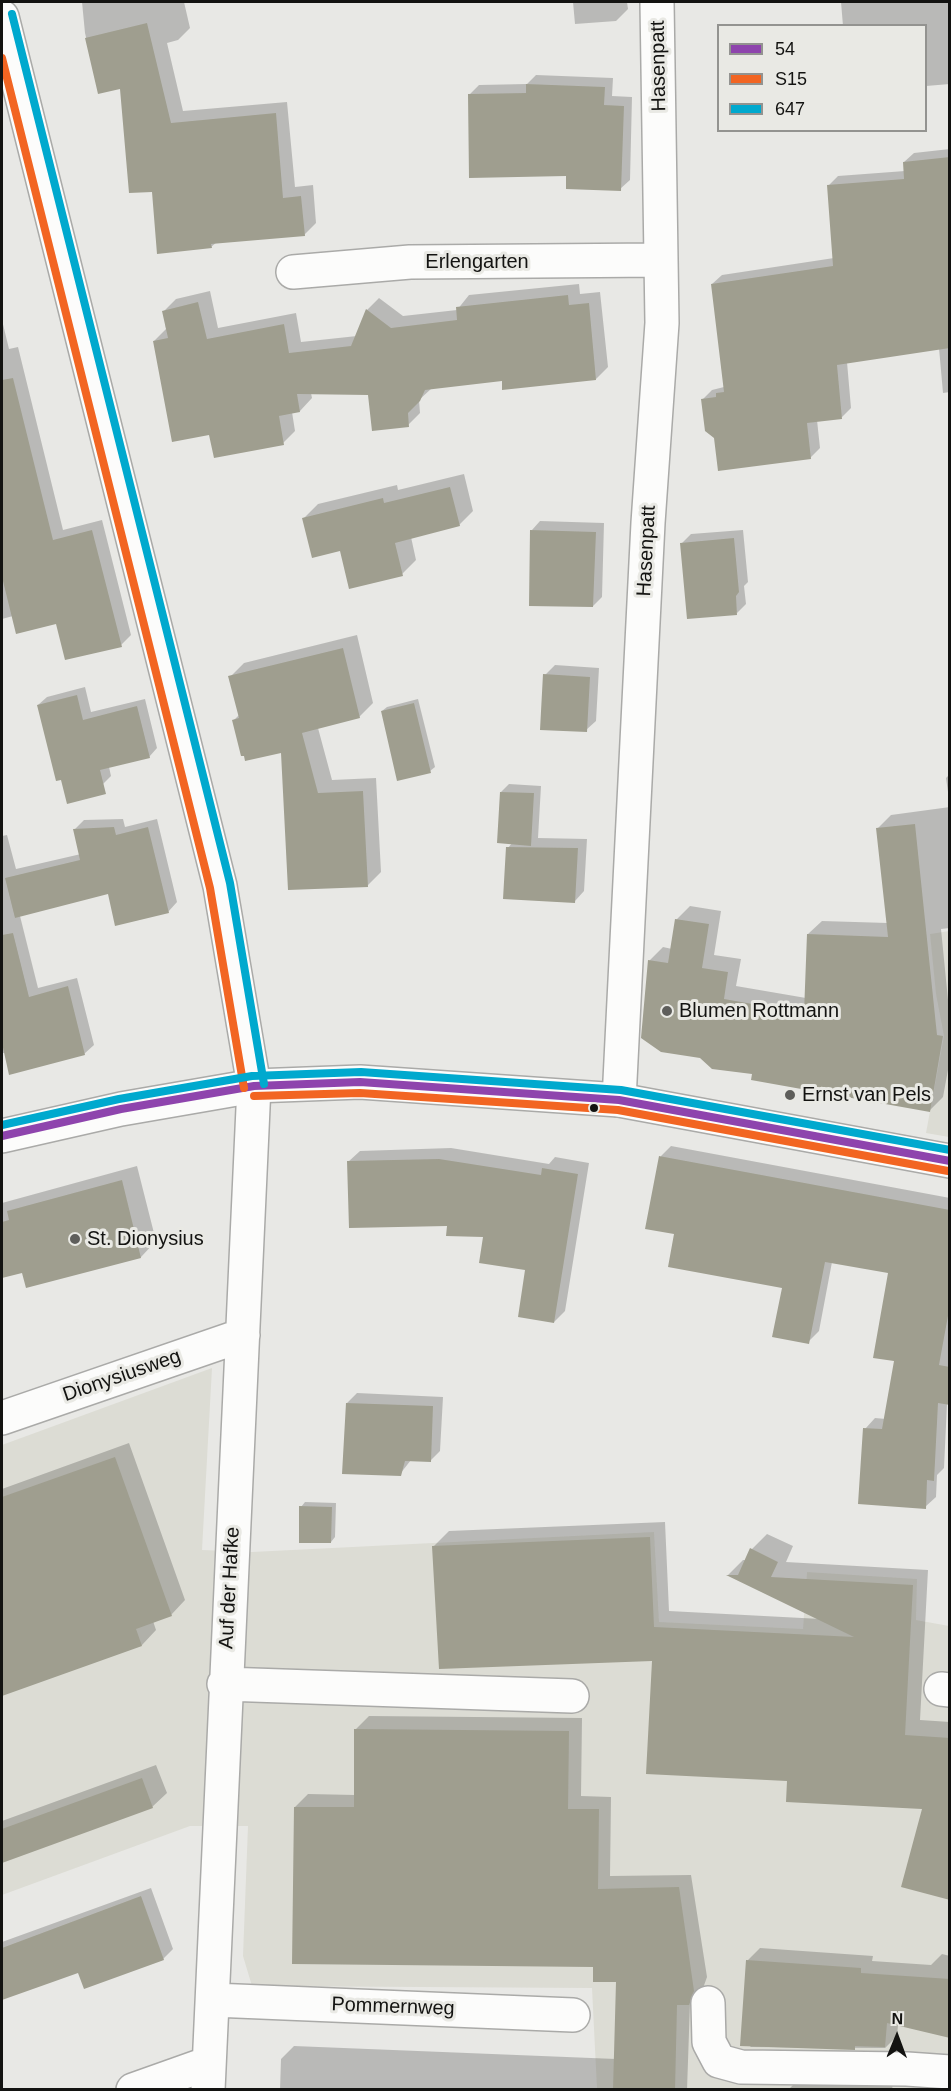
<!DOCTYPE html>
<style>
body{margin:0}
#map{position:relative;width:951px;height:2091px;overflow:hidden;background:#e8e8e5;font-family:Helvetica,sans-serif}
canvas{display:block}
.frame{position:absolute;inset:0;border:3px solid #131311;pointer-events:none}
.legend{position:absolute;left:717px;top:24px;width:210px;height:108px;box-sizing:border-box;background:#e9e9e4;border:2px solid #939390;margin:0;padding:8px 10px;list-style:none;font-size:18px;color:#131311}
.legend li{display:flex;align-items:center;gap:12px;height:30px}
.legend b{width:30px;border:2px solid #939390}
.north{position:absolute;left:867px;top:2007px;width:60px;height:60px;-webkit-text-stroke:4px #e9e9e4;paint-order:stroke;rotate:1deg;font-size:16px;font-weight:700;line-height:24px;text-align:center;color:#131311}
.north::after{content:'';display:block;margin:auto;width:21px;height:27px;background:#131311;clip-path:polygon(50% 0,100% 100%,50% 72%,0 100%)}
</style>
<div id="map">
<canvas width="951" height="2091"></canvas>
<div class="frame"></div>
<ul class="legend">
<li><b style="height:8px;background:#8e44ad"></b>54</li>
<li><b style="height:8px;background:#f26522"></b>S15</li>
<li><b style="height:8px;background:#00a9ce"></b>647</li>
</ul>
<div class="north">N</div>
</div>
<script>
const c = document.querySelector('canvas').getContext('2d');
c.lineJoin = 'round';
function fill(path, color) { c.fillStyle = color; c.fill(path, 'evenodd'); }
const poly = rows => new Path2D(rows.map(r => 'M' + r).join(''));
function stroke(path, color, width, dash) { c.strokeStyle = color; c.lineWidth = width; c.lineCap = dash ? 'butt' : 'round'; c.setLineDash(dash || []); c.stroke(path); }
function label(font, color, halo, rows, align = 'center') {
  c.font = font + ' Helvetica,sans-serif'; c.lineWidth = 6; c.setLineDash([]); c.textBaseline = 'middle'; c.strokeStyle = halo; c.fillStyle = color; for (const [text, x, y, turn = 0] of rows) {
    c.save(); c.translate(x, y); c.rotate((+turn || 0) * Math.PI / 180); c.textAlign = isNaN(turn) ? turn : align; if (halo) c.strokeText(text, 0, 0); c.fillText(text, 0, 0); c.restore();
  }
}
const built = poly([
 [949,931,949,1137,926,1133,944,1036,936,994,930,934],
 [212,1368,202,1550,252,1552,654,1532,659,1622,803,1629,807,1572,917,1579,916,1620,949,1626,949,2089,597,2089,592,1988,252,1986,243,1956,248,1826,190,1826,2,1895,2,1445]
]);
const shadow = poly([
 [82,2,184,2,190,28,178,40,167,43,183,111,287,102,295,187,313,185,316,223,304,235,217,242,211,247,153,190,121,87,99,92,85,33],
 [573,2,627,2,628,9,616,21,575,24],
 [841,2,950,2,950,84,926,86,926,26,843,26],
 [536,75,613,78,612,96,632,97,630,180,620,189,568,175,470,94,479,85,527,84],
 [950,149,950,392,943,393,939,348,847,362,851,408,842,417,817,420,820,448,810,458,715,437,702,400,712,390,724,387,712,284,722,275,834,258,828,186,838,176,905,171,904,162,914,153],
 [579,284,580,294,600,292,608,367,596,379,503,379,432,388,419,400,420,413,408,425,370,394,311,393,312,398,300,411,292,412,295,431,283,443,211,434,154,341,166,329,164,311,176,299,210,291,218,328,296,313,301,342,357,336,367,310,379,298,403,316,457,310,469,295],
 [2,320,9,349,18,347,63,530,102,520,131,635,121,645,57,622,13,616,2,619],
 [464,474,473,511,459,525,411,537,416,560,402,574,341,549,304,518,318,504,397,485,398,490],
 [540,521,604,523,602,597,593,606,532,530],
 [743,530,748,582,744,586,746,604,737,613,681,544,691,534],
 [357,635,373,703,359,717,318,728,332,780,376,778,381,872,367,886,283,751,234,720,239,715,230,677,244,663],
 [555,665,599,668,596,721,586,730,545,675],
 [85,687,91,712,145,699,157,748,149,757,109,767,111,776,103,784,62,778,38,705,47,697],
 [418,699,435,767,430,771,382,711,387,707],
 [950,774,950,806,946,778],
 [509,784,541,786,538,838,587,839,584,891,575,901,508,848,512,843,501,792],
 [950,807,950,928,941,929,950,1020,950,1059,943,1097,929,1111,753,1073,649,961,663,947,672,949,676,920,690,906,721,911,714,955,741,959,736,986,806,998,808,934,822,921,888,923,878,828,891,815],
 [123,819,125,827,157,819,177,902,168,912,109,892,20,916,38,988,77,978,94,1045,84,1054,2,1053,2,836,7,835,16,869,81,854,75,829,84,820],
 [671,1146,950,1198,950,1404,947,1404,944,1468,937,1475,936,1497,925,1507,865,1429,875,1418,886,1419,896,1359,890,1272,832,1262,819,1331,808,1342,784,1287,675,1233,661,1156],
 [451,1148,549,1164,555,1157,589,1163,565,1311,554,1322,527,1269,485,1235,448,1225,348,1162,360,1151],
 [137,1166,156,1241,141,1257,23,1271,2,1277,2,1203],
 [357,1393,443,1397,440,1451,430,1461,411,1460,400,1474,347,1403],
 [129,1443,185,1600,171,1615,153,1621,156,1630,142,1645,2,1695,2,1489],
 [305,1502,336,1503,335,1537,331,1542,301,1507],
 [665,1522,669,1611,821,1619,728,1575,743,1560,747,1560,752,1549,767,1534,793,1546,786,1562,928,1570,920,1720,950,1722,950,1790,788,1780,653,1659,433,1547,449,1531],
 [369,1716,582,1718,581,1796,611,1797,610,1876,691,1875,707,1977,702,1991,690,2003,687,2090,280,2090,281,2059,294,2046,616,2059,618,1980,295,1807,308,1794,355,1795,356,1729],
 [156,1765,167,1793,152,1807,2,1862,2,1821],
 [151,1888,173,1949,163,1959,78,1971,2,1998,2,1942],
 [760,1948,873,1956,872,1961,931,1965,942,1954,950,1956,950,2037,898,2025,897,2036,885,2048,751,2047,742,2038,747,1961],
 [803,2075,894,2076,892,2090,749,2090,790,2088]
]);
const building = poly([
 [147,23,171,123,276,113,283,198,301,196,305,236,211,244,212,248,157,254,152,192,129,193,120,89,98,94,85,38],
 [526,84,605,87,604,105,624,106,621,191,566,189,566,176,469,178,468,94,526,93],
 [950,157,950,348,837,365,842,419,807,423,811,459,718,471,714,438,705,431,701,399,716,397,716,393,724,392,711,284,833,266,827,185,904,179,903,162],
 [568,295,569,305,589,303,596,380,502,390,502,381,425,390,420,401,408,413,409,427,372,431,368,395,297,394,300,412,279,416,284,445,214,458,209,435,172,442,153,341,168,338,162,311,198,302,207,339,284,324,289,353,351,346,366,309,391,328,457,320,456,307],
 [13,378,53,540,92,530,122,647,65,660,56,624,16,634,2,577,2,380],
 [450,487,460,526,395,543,403,576,349,589,340,551,312,558,302,518,383,498,384,503],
 [530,530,596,532,593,607,529,606],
 [734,538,739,592,736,596,737,615,687,619,680,543],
 [343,648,360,718,302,733,318,793,363,791,368,887,288,890,281,753,245,761,244,756,241,756,232,720,239,718,228,676],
 [543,674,590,677,587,732,540,730],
 [77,695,83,720,137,706,150,758,100,770,106,794,67,804,61,780,56,781,37,705],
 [414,703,431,773,397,781,381,711],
 [500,792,534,793,531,846,497,843],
 [915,824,937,1035,943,1036,930,1112,751,1080,752,1074,712,1069,700,1058,661,1052,641,1038,648,960,668,963,675,919,709,924,702,968,728,972,724,999,804,1013,807,934,888,937,876,828],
 [114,827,116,835,148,827,169,913,115,926,108,894,15,918,5,878,80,860,73,829],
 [506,847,578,848,575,903,503,899],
 [13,933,29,997,68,986,85,1055,9,1075,2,1043,2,935],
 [659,1156,950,1210,950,1305,939,1365,950,1367,950,1405,938,1403,934,1481,927,1480,926,1509,858,1504,863,1428,882,1429,894,1361,873,1358,888,1273,825,1262,809,1344,772,1337,782,1288,668,1267,674,1234,645,1229],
 [439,1159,541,1175,542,1168,578,1174,554,1323,518,1317,525,1270,479,1263,483,1237,446,1236,447,1226,349,1228,347,1161],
 [122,1180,141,1258,26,1288,22,1273,2,1278,2,1222,9,1220,7,1211],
 [346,1403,433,1406,431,1462,405,1461,401,1476,342,1474],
 [115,1457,172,1616,136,1629,142,1646,2,1696,2,1497],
 [299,1506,332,1507,331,1543,299,1543],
 [650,1537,654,1627,854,1637,726,1575,738,1575,750,1548,778,1562,771,1577,913,1585,905,1735,950,1738,950,1900,901,1887,922,1809,786,1802,787,1781,646,1774,652,1661,439,1669,432,1546],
 [354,1729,569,1731,568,1809,599,1809,598,1889,679,1887,694,1991,689,2005,677,2005,675,2090,613,2090,616,1982,593,1982,593,1967,292,1964,294,1807,354,1807],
 [142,1778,153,1808,2,1863,2,1829],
 [141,1896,164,1960,84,1989,78,1973,2,2000,2,1948],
 [746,1960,861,1968,861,1973,950,1979,950,2038,887,2023,885,2047,855,2046,855,2050,740,2046]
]);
const minor = poly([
 [2,17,220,886,254,1086,208,2090],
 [293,272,410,262,660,260],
 [619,1100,648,523,662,323,657,2],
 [2,1418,243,1335],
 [224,1684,572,1696],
 [941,1689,950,1690],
 [213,2000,573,2015],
 [708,2003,709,2042,719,2061,741,2067,907,2069,950,2072],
 [133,2090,209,2063]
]);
const major = poly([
 [2,1136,121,1109,254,1086,360,1082,619,1100,950,1161]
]);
const bus1 = poly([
 [2,1136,121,1109,254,1086,360,1082,619,1100,950,1161]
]);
const bus2 = poly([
 [2,58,210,888,244,1088],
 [254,1096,360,1093,618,1110,948,1171]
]);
const bus3 = poly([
 [12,14,230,883,264,1084],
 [2,1125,119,1099,252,1076,361,1072,621,1090,950,1150]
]);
const markers = [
 [667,1011,6,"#5e5e5b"],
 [790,1095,6,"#5e5e5b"],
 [594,1108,5,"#131311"],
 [75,1239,6,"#5e5e5b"]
];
const streetNames = [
 ["Hasenpatt",659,66,-91],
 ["Erlengarten",477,262],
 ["Hasenpatt",647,551,-87],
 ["Dionysiusweg",122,1376,-19],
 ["Auf der Hafke",230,1588,-87],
 ["Pommernweg",393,2007,2]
];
const poiNames = [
 ["Blumen Rottmann",679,1011],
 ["Ernst van Pels",802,1095],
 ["St. Dionysius",87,1239]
];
fill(built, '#dcdcd4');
fill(shadow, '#0003');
fill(building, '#9f9e8f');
stroke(minor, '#aaaaa8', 36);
stroke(major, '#aaaaa8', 36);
stroke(minor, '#fcfcfb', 33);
stroke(major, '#fcfcfb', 33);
stroke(bus1, '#8e44ad', 8);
stroke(bus2, '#f26522', 8);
stroke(bus3, '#00a9ce', 8);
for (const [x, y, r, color] of markers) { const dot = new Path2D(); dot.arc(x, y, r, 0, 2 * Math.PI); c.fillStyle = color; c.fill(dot); stroke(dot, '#e9e9e4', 2); }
label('20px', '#131311', '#e9e9e4', streetNames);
label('20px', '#131311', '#e9e9e4', poiNames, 'left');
</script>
